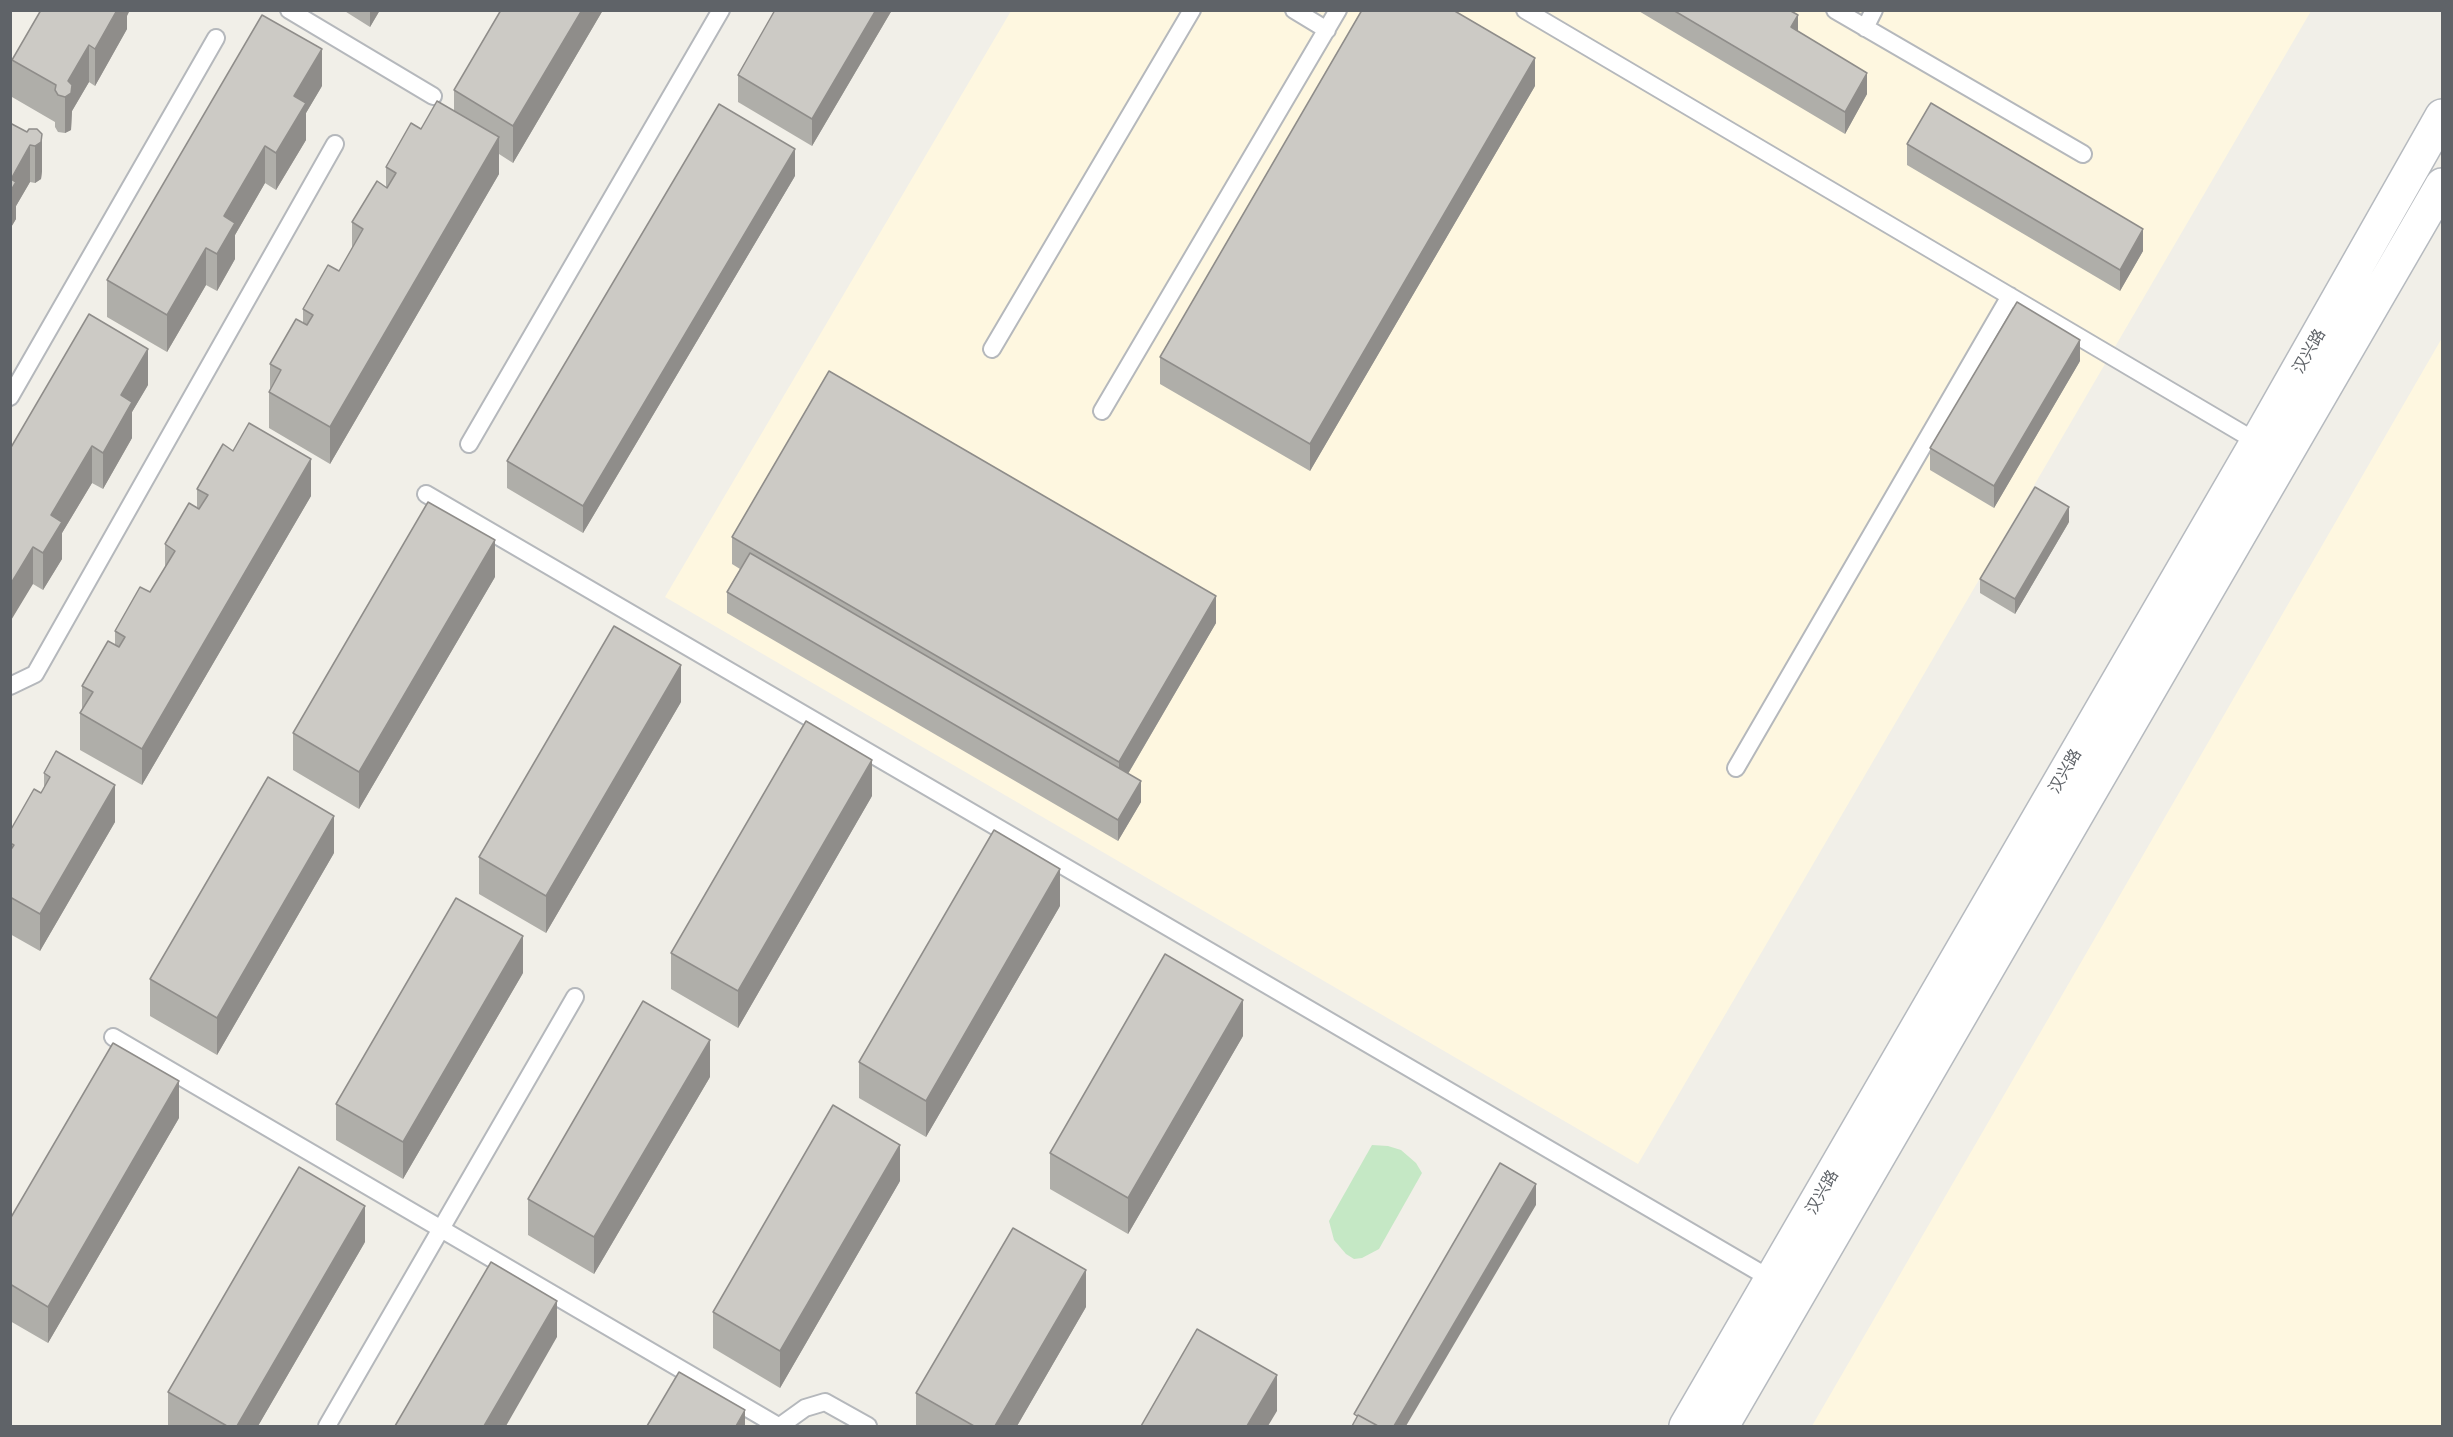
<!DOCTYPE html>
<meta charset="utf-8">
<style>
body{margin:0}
#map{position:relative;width:2453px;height:1437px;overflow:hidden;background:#f1efe8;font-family:"Exo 2",sans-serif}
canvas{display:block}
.frame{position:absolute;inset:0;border:12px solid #5f6368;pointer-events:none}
</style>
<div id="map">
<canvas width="2453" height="1437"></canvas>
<div class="frame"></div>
</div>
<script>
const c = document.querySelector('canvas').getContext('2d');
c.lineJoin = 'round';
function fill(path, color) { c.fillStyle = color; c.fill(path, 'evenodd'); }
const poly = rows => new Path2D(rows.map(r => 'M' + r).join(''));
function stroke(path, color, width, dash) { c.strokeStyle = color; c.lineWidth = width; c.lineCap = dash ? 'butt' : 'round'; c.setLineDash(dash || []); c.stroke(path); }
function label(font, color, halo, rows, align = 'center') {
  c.font = font + ' "Exo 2","Noto Sans SC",sans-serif'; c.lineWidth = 5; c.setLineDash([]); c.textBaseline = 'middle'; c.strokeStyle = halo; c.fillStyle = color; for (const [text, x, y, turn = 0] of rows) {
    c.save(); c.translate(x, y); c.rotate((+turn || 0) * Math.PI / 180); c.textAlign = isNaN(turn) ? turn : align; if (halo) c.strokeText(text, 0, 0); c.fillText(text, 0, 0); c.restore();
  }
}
const commercial = poly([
 [1011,11,2311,11,1638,1164,665,597],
 [2442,338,2442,1426,1812,1426,2087,952]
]);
const green = poly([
 [1372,1145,1388,1146,1401,1150,1416,1163,1422,1173,1379,1249,1362,1258,1354,1259,1346,1254,1334,1240,1329,1221]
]);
const lane = poly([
 [289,10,433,96],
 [1294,10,1327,30],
 [1525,10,2257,442],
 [1835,10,2083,154],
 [1865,28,1874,10],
 [992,349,1192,10],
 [10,397,216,38],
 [1102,411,1338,10],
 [469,444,721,10],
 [426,494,1771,1279],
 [10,686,35,674,335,144],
 [1736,768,2010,296],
 [113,1037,778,1426],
 [327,1426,575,997],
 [780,1426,805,1408,825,1402,868,1426]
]);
const secondary = poly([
 [1686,1426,2257,442,2442,116],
 [1722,1426,2442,185]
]);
const wall = poly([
 [343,10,380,10,370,27],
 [501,10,603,10,513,163,499,154,499,174,330,464,269,428,269,392,270,389,270,364,303,323,303,309,339,271,352,248,352,222,386,187,386,167,421,129,454,111,454,90],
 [775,10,892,10,812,146,738,102,738,75],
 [1637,10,1789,10,1798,31,1867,94,1845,134],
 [127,16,127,29,95,86,89,82,72,111,71,130,65,133,58,132,55,127,55,122,12,97,12,60],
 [322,86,306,113,306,140,276,190,265,183,235,235,235,259,217,291,206,285,167,352,107,317,107,280],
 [1535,86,1310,471,1160,384,1160,357],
 [37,129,42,171,41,179,35,183,30,182,16,206,16,219,10,229,27,132],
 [1907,144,2143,251,2120,291,1907,165],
 [795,176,583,533,507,488,507,461],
 [2080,361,1994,508,1930,470,1930,448],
 [148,385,132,412,132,438,103,489,92,483,62,533,62,559,43,590,33,584,10,449],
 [233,451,311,496,142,785,80,750,80,713,82,709,82,686,115,644,115,631,150,592,165,569,165,544,197,508,197,489],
 [2069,522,2015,614,1980,593,1980,579],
 [732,537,1216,623,1128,774,1141,802,1118,841,727,613,727,592,740,569,732,564],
 [495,577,359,809,293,770,293,733],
 [681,702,546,933,479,894,479,857],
 [44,773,115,822,40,951,10,934,10,831,41,793,44,788],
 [872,796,738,1028,671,989,671,953],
 [334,853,217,1055,150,1016,150,979],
 [1060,906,926,1137,859,1098,859,1062],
 [523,973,403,1179,336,1140,336,1104],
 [1243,1036,1128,1234,1050,1189,1050,1153],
 [710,1077,594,1274,528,1235,528,1199],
 [179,1118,48,1343,10,1321,10,1219],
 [900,1181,780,1388,713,1348,713,1312],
 [365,1242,258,1426,168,1426,168,1392],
 [1086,1307,1017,1426,916,1426,916,1393]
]);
const shadedWall = poly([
 [117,10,130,10,127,16,127,29,95,86,95,49],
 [370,10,380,10,370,27],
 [582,10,603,10,513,163,513,126],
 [876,10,892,10,812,146,812,119],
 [1798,15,1798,37,1791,27],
 [89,45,89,82,72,111,71,130,65,133,65,97,68,81],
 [322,49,322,86,306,113,306,140,276,190,276,153,294,96],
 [1535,58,1535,86,1310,471,1310,444],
 [1867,73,1867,94,1845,134,1845,112],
 [42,134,42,171,41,179,35,183,35,146],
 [499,137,499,174,330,464,330,427],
 [30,145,30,182,16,206,16,219,10,229,11,179],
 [265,146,265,183,235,235,235,259,217,291,217,254,224,216],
 [795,149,795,176,583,533,583,506],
 [2143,229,2143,251,2120,291,2120,270],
 [206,248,206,285,167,352,167,315],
 [2080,340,2080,361,1994,508,1994,486],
 [148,349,148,385,132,412,132,438,103,489,103,453,121,395],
 [92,446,92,483,62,533,62,559,43,590,43,553,51,515],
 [311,459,311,496,142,785,142,749],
 [2069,507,2069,522,2015,614,2015,599],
 [495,540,495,577,359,809,359,772],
 [33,547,33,584,10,622,10,585],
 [1216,596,1216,623,1119,789,1119,762],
 [681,665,681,702,546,933,546,896],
 [872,760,872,796,738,1028,738,991],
 [1141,781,1141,802,1118,841,1118,820],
 [115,785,115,822,40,951,40,914],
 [334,816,334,853,217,1055,217,1018],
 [1060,869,1060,906,926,1137,926,1101],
 [523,936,523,973,403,1179,403,1142],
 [1243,1000,1243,1036,1128,1234,1128,1198],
 [710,1040,710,1077,594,1274,594,1237],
 [179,1081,179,1118,48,1343,48,1307],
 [900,1145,900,1181,780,1388,780,1351],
 [1536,1184,1536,1205,1406,1426,1394,1426],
 [365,1206,365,1242,258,1426,237,1426],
 [1086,1270,1086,1307,1017,1426,995,1426],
 [557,1301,557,1337,506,1426,484,1426],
 [1277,1375,1277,1411,1268,1426,1247,1426],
 [745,1410,745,1426,736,1426]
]);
const building = poly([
 [41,10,117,10,95,49,89,45,68,81,72,85,71,93,65,97,58,95,55,90,56,85,12,60,41,10],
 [501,10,582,10,513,126,454,90,501,10],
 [775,10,876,10,812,119,738,75,775,10],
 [1362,10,1453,10,1535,58,1310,444,1160,357,1362,10],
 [1673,10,1789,10,1798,15,1791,27,1867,73,1845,112,1673,10],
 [262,15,322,49,294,96,306,103,276,153,265,146,224,216,235,223,217,254,206,248,167,315,107,280,262,15],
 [437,101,499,137,330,427,269,392,281,370,270,364,296,319,307,325,313,315,303,309,328,265,339,271,363,229,352,222,377,181,387,188,396,173,386,167,411,123,421,129,437,101],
 [1931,103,2143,229,2120,270,1907,144,1931,103],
 [719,104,795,149,583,506,507,461,719,104],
 [10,123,27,132,29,129,37,129,42,134,41,142,35,146,30,145,11,179,16,182,10,192,10,123],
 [2017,302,2080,340,1994,486,1930,448,2017,302],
 [89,314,148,349,121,395,132,402,103,453,92,446,51,515,62,522,43,553,33,547,10,585,10,449,89,314],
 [829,371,1216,596,1119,762,732,537,829,371],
 [249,423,311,459,142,749,80,713,93,692,82,686,108,641,119,647,125,637,115,631,140,587,150,592,175,551,165,544,189,503,199,509,208,495,197,489,223,444,233,451,249,423],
 [2035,487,2069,507,2015,599,1980,579,2035,487],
 [428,502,495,540,359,772,293,733,428,502],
 [750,553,1141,781,1118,820,727,592,750,553],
 [614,626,681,665,546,896,479,857,614,626],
 [806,721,872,760,738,991,671,953,806,721],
 [56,751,115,785,40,914,10,897,10,851,14,845,10,843,10,831,34,789,41,793,50,777,44,773,56,751],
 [268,777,334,816,217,1018,150,979,268,777],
 [994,830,1060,869,926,1101,859,1062,994,830],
 [456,898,523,936,403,1142,336,1104,456,898],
 [1165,954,1243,1000,1128,1198,1050,1153,1165,954],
 [643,1001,710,1040,594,1237,528,1199,643,1001],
 [113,1043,179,1081,48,1307,10,1284,10,1219,113,1043],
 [833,1105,900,1145,780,1351,713,1312,833,1105],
 [1500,1163,1536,1184,1394,1426,1378,1426,1358,1415,1357,1416,1354,1414,1500,1163],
 [299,1167,365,1206,237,1426,227,1426,168,1392,299,1167],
 [1013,1228,1086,1270,995,1426,974,1426,916,1393,1013,1228],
 [491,1262,557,1301,484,1426,395,1426,491,1262],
 [1197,1329,1277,1375,1247,1426,1141,1426,1197,1329],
 [679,1372,745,1410,736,1426,647,1426,679,1372],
 [1358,1415,1378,1426,1352,1426,1358,1415]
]);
const streetNames = [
 ["汉兴路",2309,351,-60],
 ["汉兴路",2065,771,-60],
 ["汉兴路",1822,1192,-60]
];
fill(commercial, '#fef7e0');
fill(green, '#c5e8c5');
stroke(lane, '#b5b8bc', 20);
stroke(secondary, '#b6babf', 36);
stroke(lane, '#fff', 16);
stroke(secondary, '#fff', 33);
fill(wall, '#afaea9');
fill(shadedWall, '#8f8d8a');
fill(building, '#cccac5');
stroke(building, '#8f8d8a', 1.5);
label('16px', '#5f6368', '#fff', streetNames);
</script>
